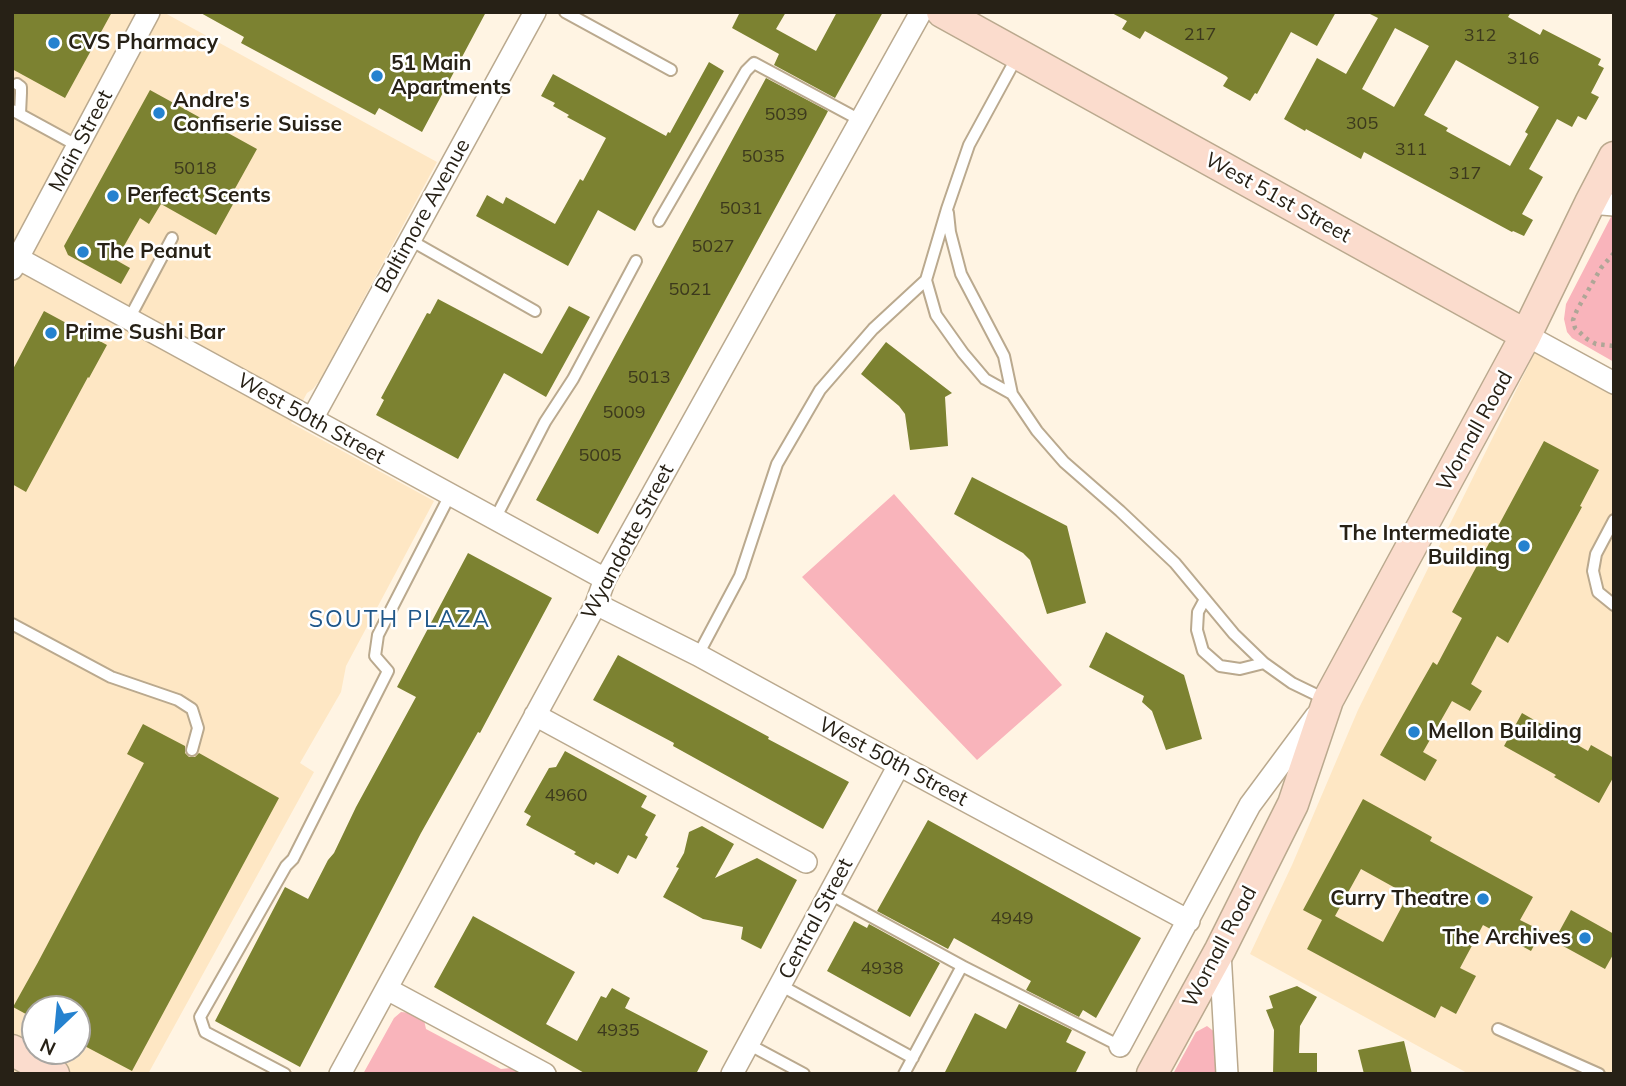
<!DOCTYPE html>
<style>
body{margin:0}
#map{position:relative;width:1626px;height:1086px;overflow:hidden;background:#fff4e3;font-family:Mulish,sans-serif}
canvas{display:block}
.frame{position:absolute;inset:0;border:14px solid #272116;pointer-events:none}
.north{position:absolute;left:21px;top:995px;width:70px;height:70px;box-sizing:border-box;background:#fff;border:2px solid #a9a6a2;border-radius:50%;rotate:206deg;font-size:19px;font-weight:700;line-height:28px;text-align:center;color:#272116}
.north::after{content:'';display:block;margin:auto;width:24px;height:32px;background:#2582cf;clip-path:polygon(50% 0,100% 100%,50% 72%,0 100%)}
</style>
<div id="map">
<canvas width="1626" height="1086"></canvas>
<div class="frame"></div>
<div class="north">N</div>
</div>
<script>
const c = document.querySelector('canvas').getContext('2d');
c.lineJoin = 'round';
function fill(path, color) { c.fillStyle = color; c.fill(path, 'evenodd'); }
const poly = rows => new Path2D(rows.map(r => 'M' + r).join(''));
function stroke(path, color, width, dash) { c.strokeStyle = color; c.lineWidth = width; c.lineCap = dash ? 'butt' : 'round'; c.setLineDash(dash || []); c.stroke(path); }
function label(font, color, halo, rows, align = 'center') {
  c.font = font + ' Mulish,sans-serif'; c.lineWidth = 5; c.setLineDash([]); c.textBaseline = 'middle'; c.strokeStyle = halo; c.fillStyle = color; for (const [text, x, y, turn = 0] of rows) {
    c.save(); c.translate(x, y); c.rotate((+turn || 0) * Math.PI / 180); c.textAlign = isNaN(turn) ? turn : align; if (halo) c.strokeText(text, 0, 0); c.fillText(text, 0, 0); c.restore();
  }
}
const built = poly([
 [12,12,163,12,437,162,320,380,313,389,307,393,291,423,434,501,346,666,341,692,300,763,314,772,148,1074,12,1074],
 [35,1009,77,1009,77,1051,35,1051],
 [1535,352,1614,394,1614,1074,1469,1074,1250,954,1292,865,1358,710]
]);
const green = poly([
 [1614,211,1614,362,1572,338,1567,332,1564,319,1566,304],
 [894,494,1062,685,977,760,802,577],
 [401,1012,412,1013,424,1020,426,1029,501,1069,511,1068,523,1074,363,1074,394,1018],
 [1207,1026,1216,1033,1218,1074,1173,1074,1196,1032]
]);
const building = poly([
 [12,12,112,12,65,98,12,69],
 [199,12,486,12,422,132,379,108,375,115,241,43,244,37],
 [740,12,786,12,776,29,816,51,837,12,883,12,835,98,774,65,779,54,732,28],
 [1110,12,1336,12,1317,46,1291,32,1257,94,1255,93,1250,101,1223,86,1228,78,1226,76,1145,31,1140,39,1122,29,1127,21],
 [1366,12,1511,12,1508,17,1540,35,1543,29,1601,59,1598,65,1604,68,1591,93,1599,97,1586,120,1578,116,1572,127,1557,119,1529,169,1543,177,1522,214,1533,220,1524,236,1513,231,1512,232,1364,152,1361,159,1306,129,1305,131,1284,119,1317,58,1346,74,1378,18],
 [1395,28,1429,46,1394,107,1362,89],
 [1456,60,1539,107,1525,132,1528,134,1510,166,1446,131,1448,128,1424,115],
 [709,62,724,71,635,231,598,210,568,266,476,216,487,195,503,204,506,197,555,224,580,179,583,181,606,138,567,117,569,115,553,106,555,103,541,96,553,74,666,136,668,132,670,133],
 [766,78,828,111,826,115,598,534,536,500],
 [150,90,257,149,232,194,237,197,216,235,161,204,149,224,140,218,116,260,130,268,121,284,68,255,64,246],
 [438,299,542,354,569,306,590,317,546,397,504,373,458,459,376,415,384,400,381,398,427,313,430,314],
 [44,311,107,345,89,378,88,377,26,492,12,484,12,371],
 [886,342,952,393,945,397,948,446,910,450,905,414,899,406,861,374],
 [1544,441,1599,470,1580,506,1582,507,1508,643,1497,636,1471,684,1482,691,1470,711,1452,701,1423,752,1437,760,1425,781,1380,755,1433,662,1437,665,1462,618,1452,612],
 [972,477,1067,526,1086,603,1047,614,1030,560,1023,553,954,514],
 [468,553,552,598,480,733,478,732,421,833,300,1067,215,1021,285,887,308,899,328,860,334,853,356,807,416,697,397,687],
 [1106,632,1184,675,1202,739,1166,750,1152,711,1142,702,1144,696,1089,667],
 [618,655,769,737,768,739,849,782,823,829,673,746,674,743,593,700],
 [1522,713,1588,751,1591,745,1614,758,1614,776,1599,803,1554,777,1556,775,1504,746],
 [143,724,185,746,185,753,189,757,195,757,199,753,279,798,132,1071,77,1042,77,1009,35,1009,35,1019,13,1007,37,964,144,763,127,754],
 [565,751,647,796,641,807,656,815,645,835,648,837,636,859,628,855,618,874,596,862,594,865,574,854,576,852,526,825,531,816,524,812,549,768,556,767],
 [1363,799,1432,837,1430,841,1533,897,1520,920,1542,931,1531,951,1483,925,1460,968,1476,976,1456,1014,1441,1006,1435,1018,1307,949,1322,920,1303,910],
 [1361,869,1408,895,1383,942,1335,916],
 [928,820,1141,938,1096,1018,1083,1010,1079,1017,1026,990,1031,981,954,938,948,949,877,911],
 [702,826,734,844,715,878,757,858,797,880,761,949,741,939,743,927,703,919,663,897,679,868,676,867,684,853,689,832],
 [1571,910,1614,934,1614,953,1605,969,1554,941],
 [473,916,575,972,546,1024,577,1041,601,996,606,998,612,988,630,998,625,1008,708,1051,696,1074,586,1074,434,987],
 [854,921,867,928,869,924,940,963,910,1017,827,971],
 [1297,986,1317,997,1300,1026,1299,1053,1317,1053,1317,1074,1273,1074,1274,1030,1266,1010,1273,1008,1269,996],
 [1019,1004,1072,1030,1066,1042,1086,1052,1075,1074,944,1074,975,1013,1006,1029],
 [1404,1041,1412,1074,1364,1074,1358,1050]
]);
const path = poly([
 [1614,253,1601,268,1577,310,1573,320,1575,328,1587,339,1596,344,1614,346]
]);
const lane = poly([
 [565,12,671,70],
 [17,84,21,87,21,93,20,114],
 [12,110,78,146],
 [948,213,950,232,961,274,1004,356,1012,394,1037,431,1064,462,1120,511,1175,563,1234,634,1264,663,1292,683,1325,699],
 [659,221,746,71,754,63,860,120],
 [410,240,535,311],
 [926,280,936,315,963,353,985,379,1012,394],
 [129,319,172,238],
 [495,519,545,422,573,379,636,261],
 [1614,520,1596,554,1593,571,1598,592,1614,605],
 [1205,599,1198,612,1197,630,1203,651,1220,666,1240,669,1264,663],
 [12,624,111,677,178,700,192,709,198,728,192,750],
 [698,655,740,576,777,464,820,390,873,329,926,280,947,209,969,145,1018,55],
 [830,894,962,966,904,1074],
 [962,966,1120,1046],
 [780,985,913,1058],
 [1498,1029,1599,1074],
 [748,1044,804,1074],
 [285,1074,205,1032,200,1017,286,866,293,859,388,671,375,656,378,635,450,495]
]);
const street = poly([
 [1590,203,1614,205],
 [12,255,605,579],
 [12,269,149,12],
 [1526,335,1614,383],
 [312,419,535,12],
 [596,604,698,655,899,765,1189,921],
 [535,715,806,862],
 [1220,952,1227,1074],
 [387,989,545,1074],
 [1120,1046,1250,805,1316,716],
 [340,1074,596,604,605,579,921,12],
 [732,1074,899,765]
]);
const secondary = poly([
 [942,12,1526,335],
 [12,1050,54,1074],
 [1152,1074,1220,950,1293,804,1328,700,1526,335,1590,203,1614,157]
]);
const markers = [
 [54,43,7,"#2582cf"],
 [377,76,7,"#2582cf"],
 [159,113,7,"#2582cf"],
 [113,196,7,"#2582cf"],
 [83,252,7,"#2582cf"],
 [51,333,7,"#2582cf"],
 [1524,546,7,"#2582cf"],
 [1414,732,7,"#2582cf"],
 [1483,899,7,"#2582cf"],
 [1585,938,7,"#2582cf"]
];
const numberNames = [
 ["217",1200,35],
 ["312",1480,36],
 ["316",1523,59],
 ["5039",786,115],
 ["305",1362,124],
 ["311",1411,150],
 ["5035",763,157],
 ["5018",195,169],
 ["317",1465,174],
 ["5031",741,209],
 ["5027",713,247],
 ["5021",690,290],
 ["5013",649,378],
 ["5009",624,413],
 ["5005",600,456],
 ["4960",566,796],
 ["4949",1012,919],
 ["4938",882,969],
 ["4935",618,1031]
];
const poiNames = [
 ["CVS Pharmacy",68,43],
 ["51 Main",391,64],
 ["Apartments",391,88],
 ["Andre's",173,101],
 ["Confiserie Suisse",173,125],
 ["Perfect Scents",127,196],
 ["The Peanut",97,252],
 ["Prime Sushi Bar",65,333],
 ["The Intermediate",1510,534,"right"],
 ["Building",1510,558,"right"],
 ["Mellon Building",1428,732],
 ["Curry Theatre",1469,899,"right"],
 ["The Archives",1571,938,"right"]
];
const streetNames = [
 ["Main Street",81,141,-62],
 ["West 51st Street",1278,198,29],
 ["Baltimore Avenue",423,216,-61],
 ["West 50th Street",311,419,29],
 ["Wornall Road",1475,431,-61],
 ["Wyandotte Street",628,542,-62],
 ["West 50th Street",893,762,28],
 ["Central Street",816,919,-62],
 ["Wornall Road",1220,947,-62]
];
const neighbourhoodNames = [
 ["SOUTH PLAZA",400,620]
];
fill(built, '#fee7c4');
fill(green, '#f9b4bb');
fill(building, '#7c8231');
stroke(lane, '#baa98e', 14);
stroke(street, '#baa98e', 24);
stroke(secondary, '#baa98e', 33);
stroke(path, '#afa697', 4.5, [3.5, 5]);
stroke(lane, '#fff', 10);
stroke(street, '#fff', 21);
stroke(secondary, '#fbdccd', 30);
for (const [x, y, r, color] of markers) { const dot = new Path2D(); dot.arc(x, y, r, 0, 2 * Math.PI); c.fillStyle = color; c.fill(dot); stroke(dot, '#fff', 2.5); }
label('18px', '#3c391d', null, numberNames);
label('bold 21px', '#272116', '#fff', poiNames, 'left');
label('21px', '#272116', '#fff', streetNames);
c.letterSpacing = '2px';
label('23px', '#1f5789', '#fff', neighbourhoodNames);
c.letterSpacing = '0px';
</script>
